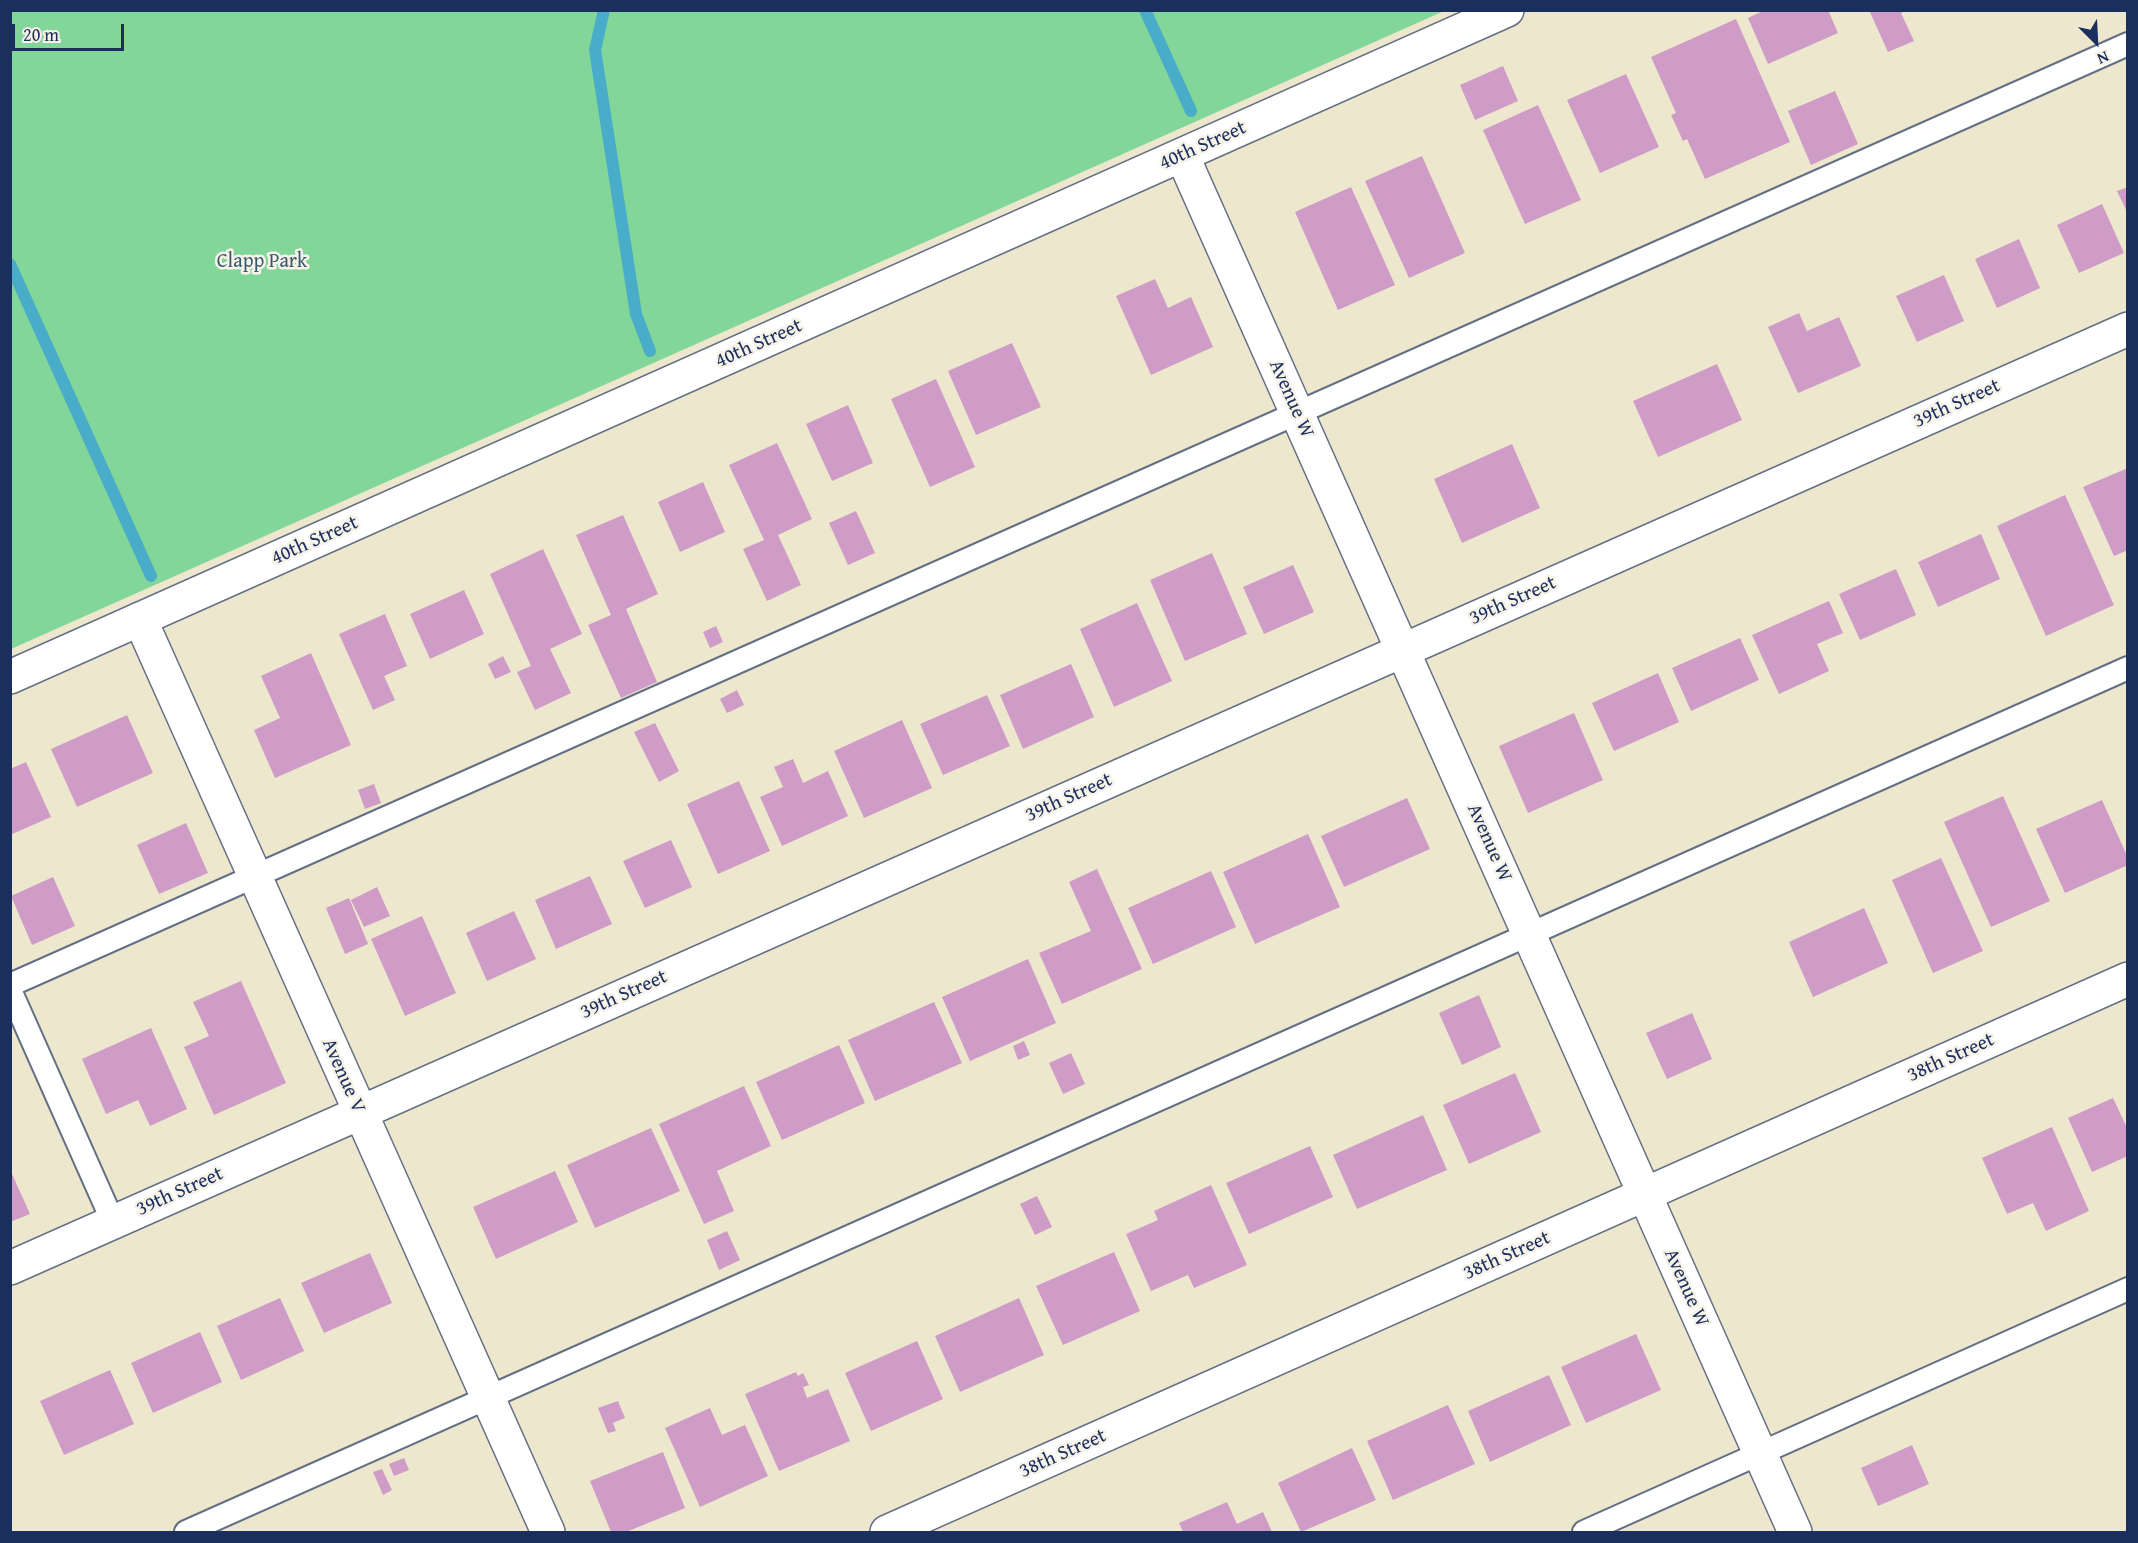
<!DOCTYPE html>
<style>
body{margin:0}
#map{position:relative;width:2138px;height:1543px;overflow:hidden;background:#ede7cd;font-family:"Gentium Book Plus",serif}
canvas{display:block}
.frame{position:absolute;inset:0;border:12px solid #1b2f5e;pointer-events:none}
.north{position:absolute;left:2066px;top:12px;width:60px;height:60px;-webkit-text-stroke:4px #f7f3e8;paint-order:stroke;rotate:156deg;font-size:16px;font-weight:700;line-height:24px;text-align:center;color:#1b2f5e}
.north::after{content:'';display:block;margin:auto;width:21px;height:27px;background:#1b2f5e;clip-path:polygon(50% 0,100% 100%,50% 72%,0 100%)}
.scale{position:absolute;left:12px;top:24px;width:112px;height:27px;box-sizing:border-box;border:3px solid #1b2f5e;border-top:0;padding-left:8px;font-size:18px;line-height:21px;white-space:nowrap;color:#1b2f5e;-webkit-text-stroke:4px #f7f3e8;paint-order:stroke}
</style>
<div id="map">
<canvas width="2138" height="1543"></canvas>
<div class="frame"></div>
<div class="north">N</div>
<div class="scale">20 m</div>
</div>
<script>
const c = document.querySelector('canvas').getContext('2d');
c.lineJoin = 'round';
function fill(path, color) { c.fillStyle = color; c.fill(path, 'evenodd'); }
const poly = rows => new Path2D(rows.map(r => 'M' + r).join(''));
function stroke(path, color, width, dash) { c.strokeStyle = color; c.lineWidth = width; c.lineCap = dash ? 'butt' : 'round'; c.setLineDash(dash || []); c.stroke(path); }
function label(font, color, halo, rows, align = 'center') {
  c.font = font + ' "Gentium Book Plus",serif'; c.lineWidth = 5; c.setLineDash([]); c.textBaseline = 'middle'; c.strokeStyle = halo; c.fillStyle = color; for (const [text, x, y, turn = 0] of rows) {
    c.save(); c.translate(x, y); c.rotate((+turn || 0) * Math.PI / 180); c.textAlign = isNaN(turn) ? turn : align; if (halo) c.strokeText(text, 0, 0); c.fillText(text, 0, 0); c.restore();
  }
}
const green = poly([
 [11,10,1444,10,1444,11,11,649]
]);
const stream = poly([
 [604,10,595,50,636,314,650,351],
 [1145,10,1191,111],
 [10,264,151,576]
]);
const building = poly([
 [1765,10,1828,10,1838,33,1768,64,1748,18],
 [1869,10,1907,10,1901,13,1914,41,1888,52],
 [1736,19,1790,142,1705,179,1687,139,1683,141,1671,115,1676,113,1651,57],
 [1503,66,1518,101,1475,120,1460,85],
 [1626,74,1659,147,1600,173,1567,100],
 [1835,91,1858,144,1811,165,1788,111],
 [1538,105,1581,200,1525,224,1483,130],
 [1422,156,1465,253,1409,278,1365,181],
 [1351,187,1395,285,1338,310,1295,212],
 [2128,187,2128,214,2117,191],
 [2102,204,2124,253,2079,273,2057,225],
 [2019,239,2040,288,1997,308,1975,259],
 [1944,275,1964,321,1917,342,1896,296],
 [1155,279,1168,308,1191,297,1213,347,1151,375,1116,296],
 [1799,313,1807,331,1839,317,1861,366,1798,393,1768,327],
 [1012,343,1041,407,976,435,948,371],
 [1717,364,1742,420,1658,457,1633,401],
 [936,379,975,467,930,487,891,399],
 [848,405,873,463,832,481,806,424],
 [777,443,812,519,778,535,801,585,767,601,743,549,764,540,729,465],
 [1512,444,1540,508,1462,543,1434,479],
 [2128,468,2128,550,2114,556,2083,487],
 [703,482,725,532,680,552,658,502],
 [2065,495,2114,605,2046,636,1997,526],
 [856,511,875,553,848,565,829,523],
 [623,515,658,594,626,609,657,682,621,698,588,625,611,615,576,535],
 [1981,534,2000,579,1938,607,1918,562],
 [543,549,582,634,550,649,571,693,535,710,517,672,531,666,490,574],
 [1212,553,1247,634,1185,661,1150,580],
 [1293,565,1314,612,1264,634,1243,587],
 [1896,569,1916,615,1860,640,1839,594],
 [464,590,484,634,430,659,410,614],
 [1829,601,1843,633,1817,644,1829,671,1779,694,1752,635],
 [1137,603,1172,681,1114,707,1080,629],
 [385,614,407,666,384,676,395,700,373,710,339,634],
 [716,626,723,642,710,648,703,632],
 [1740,638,1759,680,1691,711,1672,668],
 [311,653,351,745,275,778,254,730,280,718,261,676],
 [503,656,511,672,495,679,488,664],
 [1071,664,1094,717,1023,749,1000,695],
 [1658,673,1679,722,1614,751,1592,703],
 [737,690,744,705,727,713,720,699],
 [987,695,1010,746,943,775,920,724],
 [1574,713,1603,780,1528,813,1499,746],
 [127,715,153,773,77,807,51,749],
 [902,720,932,788,864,818,834,751],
 [655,723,679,771,659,782,634,732],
 [793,759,803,783,828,771,848,816,782,846,760,797,783,787,774,767],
 [26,762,51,817,10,835,10,769],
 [739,781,770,851,718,874,687,804],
 [374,784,381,803,365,809,358,790],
 [2003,796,2050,901,1991,927,1944,822],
 [1407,798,1430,849,1344,887,1321,836],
 [2102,800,2128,858,2128,865,2065,893,2036,829],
 [186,823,208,873,159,894,137,845],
 [1308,834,1340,907,1255,944,1223,872],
 [671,840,692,887,645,908,623,861],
 [1941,858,1983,951,1933,973,1892,880],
 [1097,869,1142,969,1062,1004,1039,953,1091,931,1069,882],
 [1211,871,1236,927,1153,964,1128,908],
 [590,876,612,924,556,949,535,900],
 [53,877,75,926,32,945,11,896],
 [377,887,390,916,364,927,351,900],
 [349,898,368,944,345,954,326,908],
 [1864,908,1888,963,1813,997,1789,942],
 [514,911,536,959,487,981,466,933],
 [422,916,456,993,405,1016,371,939],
 [1028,959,1056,1023,970,1061,942,997],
 [241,981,286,1083,214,1115,184,1047,209,1036,193,1002],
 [1479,995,1501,1047,1462,1065,1439,1013],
 [934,1002,962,1063,875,1101,848,1040],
 [1692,1013,1712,1059,1667,1079,1646,1033],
 [151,1028,187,1109,150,1126,138,1100,106,1114,82,1059],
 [1024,1041,1030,1055,1018,1060,1013,1046],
 [839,1045,865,1103,782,1140,756,1082],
 [1071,1053,1085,1084,1063,1094,1049,1063],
 [1515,1073,1541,1132,1469,1164,1443,1105],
 [744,1086,771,1146,717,1171,734,1211,704,1224,659,1124],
 [2113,1098,2128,1130,2128,1156,2092,1172,2068,1118],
 [1423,1115,1447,1170,1357,1209,1333,1155],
 [2052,1127,2089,1211,2046,1231,2033,1203,2007,1214,1982,1158],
 [651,1128,680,1191,595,1228,567,1165],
 [1310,1146,1333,1197,1249,1234,1226,1183],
 [555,1171,578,1222,496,1259,473,1207],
 [12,1174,30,1214,10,1222,10,1175],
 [1211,1185,1247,1265,1194,1288,1188,1275,1151,1291,1126,1234,1158,1220,1154,1211],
 [1037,1196,1052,1227,1035,1235,1020,1204],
 [727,1231,740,1260,719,1270,707,1240],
 [1114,1252,1140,1311,1063,1345,1036,1286],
 [370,1253,392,1303,324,1333,301,1283],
 [280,1298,304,1351,241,1380,217,1326],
 [1019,1298,1044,1355,960,1392,935,1336],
 [200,1332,222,1382,153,1413,131,1363],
 [1636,1334,1661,1390,1586,1423,1561,1367],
 [917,1341,943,1399,871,1431,845,1373],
 [110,1370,134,1424,64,1455,40,1401],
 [796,1372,798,1376,803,1373,809,1385,803,1387,807,1398,828,1389,850,1441,779,1471,745,1394],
 [1549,1375,1571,1425,1490,1462,1468,1411],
 [618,1401,625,1418,613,1423,616,1431,608,1433,598,1408],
 [1448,1405,1475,1464,1393,1500,1367,1441],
 [710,1408,722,1435,745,1425,768,1476,700,1507,665,1428],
 [1912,1445,1929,1484,1878,1506,1861,1468],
 [1352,1448,1376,1500,1301,1532,1278,1483],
 [663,1452,685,1508,626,1532,611,1532,590,1481],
 [404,1458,409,1470,394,1476,389,1464],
 [382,1469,392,1490,383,1495,373,1472],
 [1227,1502,1237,1524,1263,1512,1272,1532,1183,1532,1179,1523]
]);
const service = poly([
 [10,985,2128,44],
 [10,990,113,1222],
 [186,1532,2128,668],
 [1584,1532,2128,1289]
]);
const minor = poly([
 [1182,155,1795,1532],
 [140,619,548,1532],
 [10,1268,2128,329],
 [887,1532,2128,979]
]);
const tertiary = poly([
 [10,677,1507,10]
]);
const streetNames = [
 ["40th Street",1203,146,-24],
 ["40th Street",759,344,-24],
 ["Avenue W",1291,399,66],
 ["39th Street",1957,404,-24],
 ["40th Street",315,541,-24],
 ["39th Street",1513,601,-24],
 ["39th Street",1069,798,-24],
 ["Avenue W",1489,843,66],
 ["39th Street",624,995,-24],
 ["38th Street",1951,1058,-24],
 ["Avenue V",343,1076,66],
 ["39th Street",180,1192,-24],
 ["38th Street",1507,1256,-24],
 ["Avenue W",1686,1288,66],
 ["38th Street",1063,1454,-24]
];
const parkNames = [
 ["Clapp Park",262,262]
];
fill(green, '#82d699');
stroke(stream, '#49acc8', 12);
fill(building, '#cf9cc7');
stroke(service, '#646f85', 26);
stroke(minor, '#646f85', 36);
stroke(tertiary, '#646f85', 36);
stroke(service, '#fff', 22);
stroke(minor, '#fff', 33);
stroke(tertiary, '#fff', 33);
label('20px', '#1b2f5e', '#f7f3e8', streetNames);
label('20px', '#35596d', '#f7f3e8', parkNames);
</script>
